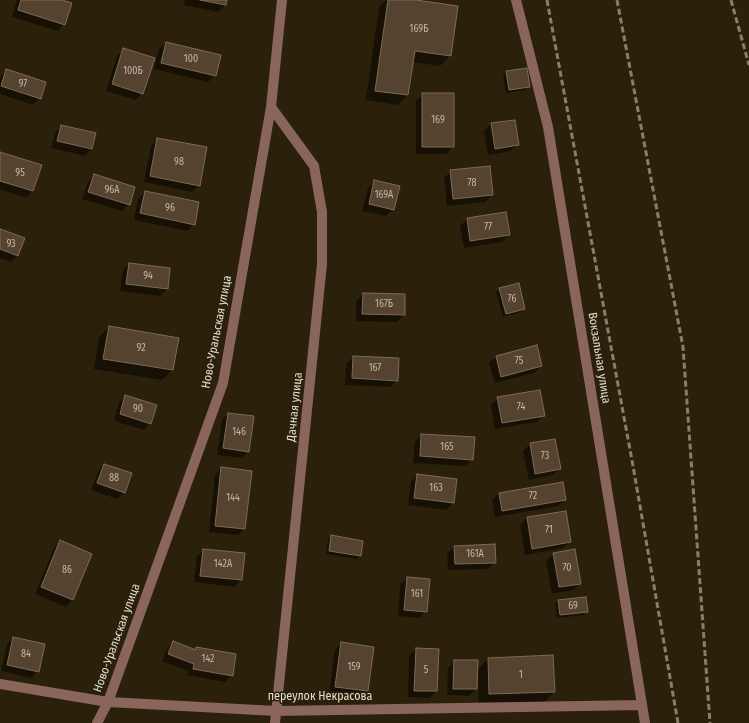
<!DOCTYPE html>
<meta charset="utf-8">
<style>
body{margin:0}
canvas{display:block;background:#2b2009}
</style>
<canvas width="749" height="723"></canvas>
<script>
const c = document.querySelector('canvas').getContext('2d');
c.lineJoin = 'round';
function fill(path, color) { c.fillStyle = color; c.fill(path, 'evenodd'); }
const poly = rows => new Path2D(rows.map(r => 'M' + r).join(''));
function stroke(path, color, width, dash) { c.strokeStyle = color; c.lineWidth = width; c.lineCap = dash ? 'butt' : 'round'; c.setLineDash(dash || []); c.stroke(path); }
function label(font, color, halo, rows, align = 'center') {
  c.font = font + ' "Fira Sans Condensed",sans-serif'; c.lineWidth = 3; c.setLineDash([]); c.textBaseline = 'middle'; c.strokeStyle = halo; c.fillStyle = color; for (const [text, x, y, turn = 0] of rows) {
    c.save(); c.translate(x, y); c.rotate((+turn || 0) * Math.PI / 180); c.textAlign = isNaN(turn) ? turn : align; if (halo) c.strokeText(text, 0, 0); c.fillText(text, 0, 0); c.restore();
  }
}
const shadow = poly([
 [17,0,58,0,64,24,58,31,12,17],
 [185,0,226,0,225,5,218,12,184,5],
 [386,0,409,0,450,56,440,66,412,62,408,95,397,105,366,100,379,7],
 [166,43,215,76,208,82,154,69,159,49],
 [124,49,142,93,136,100,106,91,117,56],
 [6,70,40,98,33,105,0,94,0,77],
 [506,72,529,86,526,90,506,93,503,75],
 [423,94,453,147,446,154,416,154,416,101],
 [491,124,518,144,511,151,488,155,484,131],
 [61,126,95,134,91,149,85,156,51,148,55,133],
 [158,139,199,185,192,192,144,182,151,146],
 [0,153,33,191,26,198,0,189],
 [489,167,492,195,485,202,447,206,444,178,451,171],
 [94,175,129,204,122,211,82,199,88,182],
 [374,181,393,209,386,216,362,211,368,188],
 [145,192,194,224,187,231,134,220,138,199],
 [467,219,509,235,502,242,464,248,460,226],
 [0,230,18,255,11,262,0,258],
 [129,264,167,289,160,296,120,291,123,270],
 [500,289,524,309,521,312,503,317,496,292],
 [363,294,404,315,397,322,356,321,356,301],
 [109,327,178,339,172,370,162,380,94,369,99,337],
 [536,346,541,366,534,373,495,383,489,363,496,357],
 [353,357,397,380,390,387,345,385,346,364],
 [126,396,150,423,144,430,114,421,119,403],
 [498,398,543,415,537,422,495,429,491,405],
 [228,414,248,451,242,458,217,455,222,420],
 [421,435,472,459,466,466,413,463,415,442],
 [554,440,560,468,553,475,529,480,523,451,530,444],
 [104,465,130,474,124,493,117,499,91,490,98,472],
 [221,468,245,529,238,535,209,532,215,475],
 [418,475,453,503,446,510,408,505,411,481],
 [499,493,565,500,558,506,495,517,492,500],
 [565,512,570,542,563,548,525,555,520,525,527,518],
 [331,536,362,542,360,556,357,559,326,554,328,539],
 [60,542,91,554,72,600,66,607,35,594,54,548],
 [454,547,495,562,488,569,448,570,447,553],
 [204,550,241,580,234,587,194,582,197,556],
 [553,554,580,584,573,590,552,594,546,561],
 [407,578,426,611,419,618,398,616,400,585],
 [558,601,587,612,584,615,557,618,555,604],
 [14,638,38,671,31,678,1,671,7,644],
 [173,642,195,651,197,648,232,675,225,682,187,675,188,671,162,661,167,649],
 [342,643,373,648,367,691,360,698,329,693,335,650],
 [416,649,438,650,436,691,430,698,408,697,409,656],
 [488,659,554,692,544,702,479,704,478,673,476,673,476,689,469,696,447,695,448,668,455,661,477,670]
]);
const building = poly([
 [21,0,62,0,72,3,65,25,18,10,21,0],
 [200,0,227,0,226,5,200,0],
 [388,0,416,0,458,6,451,56,415,51,408,95,375,91,388,0],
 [166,42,221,55,216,76,161,63,166,42],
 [123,48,155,58,143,94,112,84,123,48],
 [527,68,530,87,509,90,506,71,527,68],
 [6,69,46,82,41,99,1,86,6,69],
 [422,93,454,93,454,147,422,147,422,93],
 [515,120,519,145,495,149,491,123,515,120],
 [61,125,96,133,92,149,57,141,61,125],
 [157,138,207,147,200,186,150,176,157,138],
 [0,152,42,165,33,191,0,181,0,152],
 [490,166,493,195,453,199,450,170,490,166],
 [94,174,135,187,130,205,88,192,94,174],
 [374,180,400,186,394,210,369,204,374,180],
 [145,191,199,202,195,225,140,213,145,191],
 [506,212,510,235,470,241,467,218,506,212],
 [0,229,25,238,18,256,0,249,0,229],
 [129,263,170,268,168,289,126,284,129,263],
 [519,283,525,309,506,314,499,288,519,283],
 [363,293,405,294,405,315,362,314,363,293],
 [109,326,179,338,173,370,103,359,109,326],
 [537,345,542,366,501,377,496,356,537,345],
 [353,356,399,358,398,381,352,378,353,356],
 [540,390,545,416,502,423,497,397,540,390],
 [125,395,157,405,151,424,120,414,125,395],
 [228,413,254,416,249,452,223,448,228,413],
 [421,434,475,437,473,460,420,456,421,434],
 [555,439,561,469,535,474,530,443,555,439],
 [104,464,132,473,125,493,97,483,104,464],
 [221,467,252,471,245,529,215,526,221,467],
 [417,474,457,479,454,503,414,498,417,474],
 [563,482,566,500,502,511,499,493,563,482],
 [566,511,571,542,532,549,527,517,566,511],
 [331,535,363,541,361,556,329,551,331,535],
 [60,540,92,554,73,600,41,587,60,540],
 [495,544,496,563,455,564,454,546,495,544],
 [203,549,245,553,242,580,200,576,203,549],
 [575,549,581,584,559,587,553,553,575,549],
 [407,577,430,579,427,612,404,610,407,577],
 [586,597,588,612,560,615,558,600,586,597],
 [13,637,45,644,39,672,7,665,13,637],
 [173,641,196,650,196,647,236,654,233,676,193,669,194,664,168,654,173,641],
 [341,642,374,647,368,691,335,687,341,642],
 [416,648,439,649,437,691,414,691,416,648],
 [553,655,555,692,489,694,488,658,553,655],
 [454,660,478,660,477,689,453,689,454,660]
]);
const minor = poly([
 [516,0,548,127,645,723],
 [271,107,314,166,322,212,322,264,275,723],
 [0,684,108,702,276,711,642,705],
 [97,723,108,702,223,383,271,107,282,0]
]);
const rail = poly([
 [547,0,633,466,678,723],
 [617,0,683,347,710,723],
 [731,0,749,65]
]);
const numberNames = [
 ["169Б",419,29],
 ["100",191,59],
 ["100Б",133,71],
 ["97",23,84],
 ["169",438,120],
 ["98",179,162],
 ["95",20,173],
 ["78",472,183],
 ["96А",112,190],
 ["169А",384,195],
 ["96",170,208],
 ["77",488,227],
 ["93",11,244],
 ["94",148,276],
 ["76",512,299],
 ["167Б",384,304],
 ["92",141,348],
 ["75",519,361],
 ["167",375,368],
 ["74",521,407],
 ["90",138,409],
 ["146",239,432],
 ["165",447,447],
 ["73",545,456],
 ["88",114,478],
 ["163",436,488],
 ["72",533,496],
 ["144",233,498],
 ["71",549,530],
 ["161А",475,554],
 ["142А",223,564],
 ["70",567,568],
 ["86",67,570],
 ["161",417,594],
 ["69",573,606],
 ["84",26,654],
 ["142",208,659],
 ["159",354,667],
 ["5",426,670],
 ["1",521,675]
];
const streetNames = [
 ["Ново-Уральская улица",217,332,-79],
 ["Вокзальная улица",599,358,81],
 ["Дачная улица",295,407,-84],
 ["Ново-Уральская улица",117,638,-70],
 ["переулок Некрасова",320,697]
];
fill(shadow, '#0007');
fill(building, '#55422f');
stroke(building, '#7e6a55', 1);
stroke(minor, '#8a655c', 10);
stroke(rail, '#877e6c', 3, [6, 3]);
label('10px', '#c0b6a7', null, numberNames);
label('12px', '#e3dccf', '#2b2009', streetNames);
</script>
